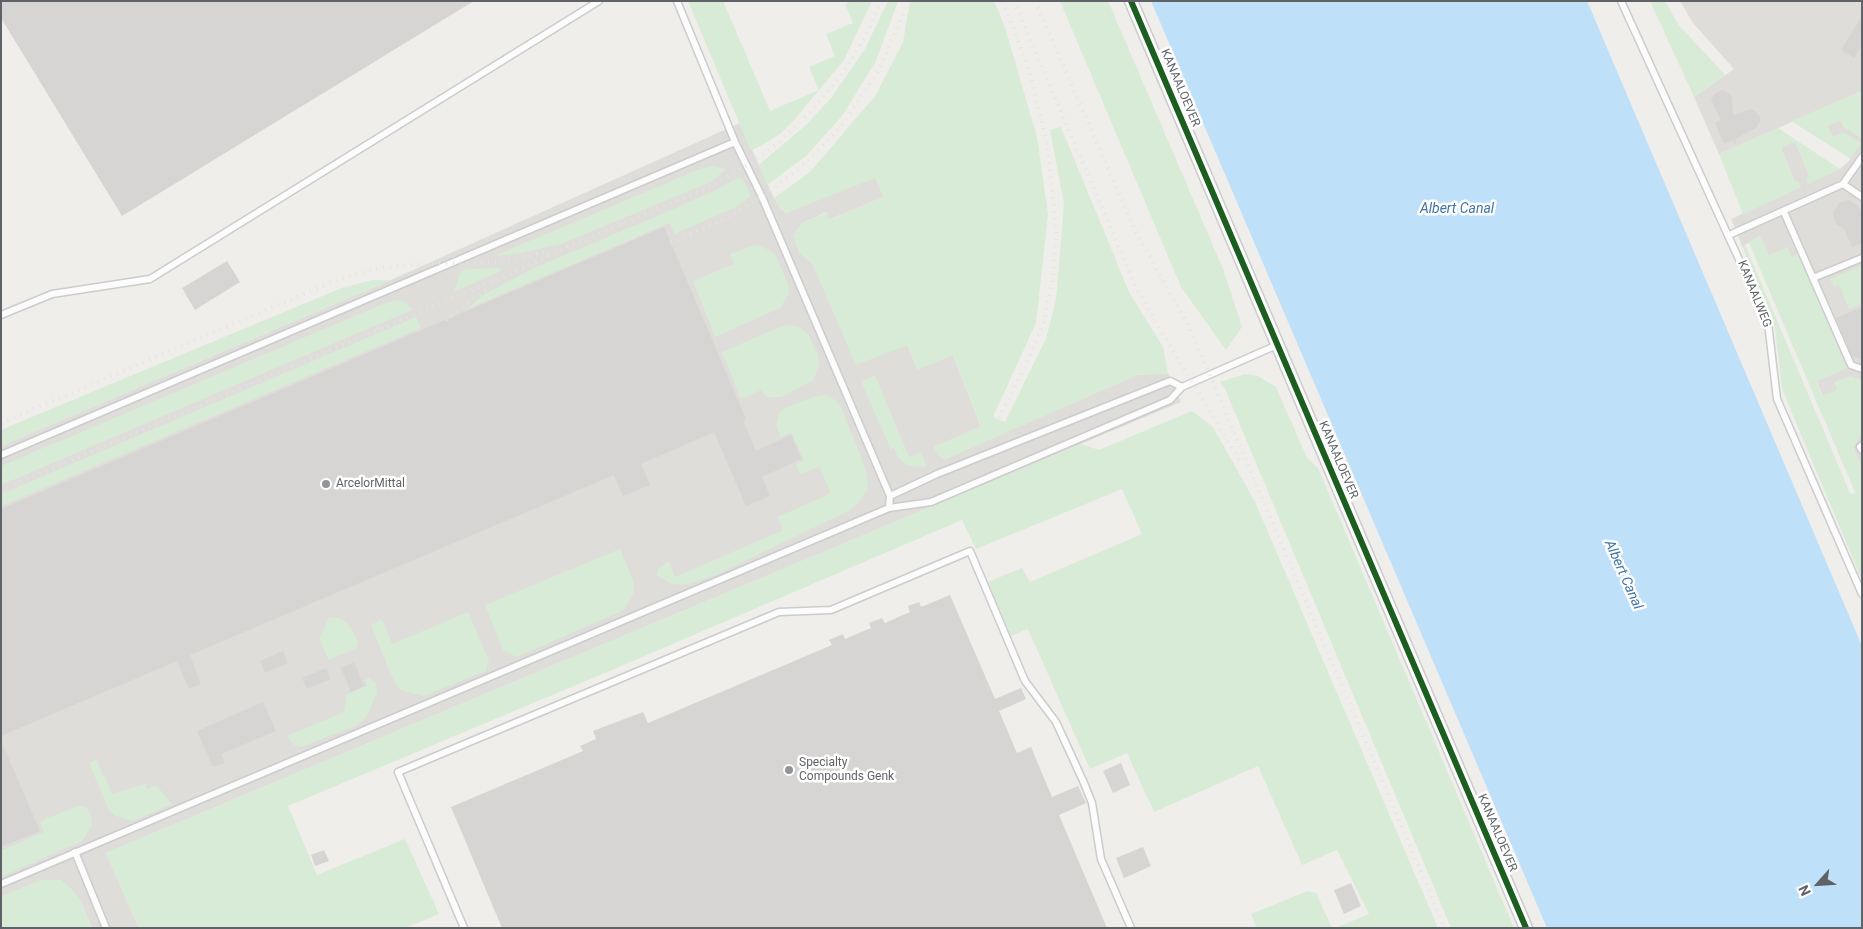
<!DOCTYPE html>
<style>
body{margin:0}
#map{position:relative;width:1863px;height:929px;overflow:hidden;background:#efeeea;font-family:Roboto,sans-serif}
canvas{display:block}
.frame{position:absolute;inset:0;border:2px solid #5f6368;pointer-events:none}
.north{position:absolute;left:1793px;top:859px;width:50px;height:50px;-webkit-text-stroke:4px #fff;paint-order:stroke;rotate:244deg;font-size:14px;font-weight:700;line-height:20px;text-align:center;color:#5f6368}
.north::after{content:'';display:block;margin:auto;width:18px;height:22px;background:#5f6368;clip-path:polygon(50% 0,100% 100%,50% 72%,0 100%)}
</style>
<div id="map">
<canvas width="1863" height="929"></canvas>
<div class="frame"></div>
<div class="north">N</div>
</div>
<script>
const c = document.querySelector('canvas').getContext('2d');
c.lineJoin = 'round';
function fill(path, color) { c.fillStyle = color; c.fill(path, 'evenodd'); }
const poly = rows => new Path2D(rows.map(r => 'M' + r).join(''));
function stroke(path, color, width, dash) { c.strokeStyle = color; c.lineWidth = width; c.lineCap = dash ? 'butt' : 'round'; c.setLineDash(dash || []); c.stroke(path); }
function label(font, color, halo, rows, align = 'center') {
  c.font = font + ' Roboto,sans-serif'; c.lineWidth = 5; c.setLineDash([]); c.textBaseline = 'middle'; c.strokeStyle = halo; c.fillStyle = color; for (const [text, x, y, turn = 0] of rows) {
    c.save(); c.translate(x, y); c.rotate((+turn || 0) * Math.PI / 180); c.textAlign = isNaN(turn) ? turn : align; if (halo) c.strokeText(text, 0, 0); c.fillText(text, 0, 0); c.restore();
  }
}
const industrial = poly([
 [1680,1,1862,1,1862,91,1719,154,1694,97,1734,69,1693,23],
 [1840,120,1844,127,1862,138,1862,386,1825,401,1816,381,1846,368,1798,254,1792,258,1769,256,1760,236,1745,245,1743,248,1731,219,1801,187,1795,182,1781,148,1795,141,1810,177,1808,183,1840,169,1851,159,1833,137,1827,126],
 [740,123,774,198,780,208,786,213,875,177,884,197,828,220,826,212,801,224,794,236,799,252,907,345,953,355,981,427,934,447,938,454,944,459,1137,375,1168,373,1181,402,106,853,139,928,92,928,80,900,1,911,1,446,391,280],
 [1862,432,1862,468,1853,447]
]);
const green = poly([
 [688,1,723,1,770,111,819,90,809,67,835,56,826,34,853,23,845,4,851,1,872,1,844,60,794,120,779,135,751,151],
 [888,1,898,1,876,61,842,116,806,156,767,185,759,165,807,124,831,98,865,49],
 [910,1,994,1,1005,27,1037,137,1048,214,1036,323,993,417,1005,422,1046,339,1056,299,1064,204,1050,130,1061,127,1129,292,1163,347,1168,373,1137,375,944,460,938,454,934,447,981,426,953,355,917,370,907,345,856,365,812,263,799,252,794,236,801,224,827,212,829,220,884,197,875,178,786,213,780,208,774,198,810,172,876,95,903,42],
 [1060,1,1108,1,1223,269,1242,327,1226,350,1181,287],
 [1650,1,1665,1,1678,24,1725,75,1694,97],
 [1862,91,1862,138,1844,127,1840,120,1827,126,1833,137,1843,132,1861,143,1851,159,1791,121],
 [1778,128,1840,169,1808,184,1806,178,1810,176,1795,142,1781,148,1795,182,1798,181,1801,187,1743,214,1719,154],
 [714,166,726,169,711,182,561,244,515,254,494,256,700,169],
 [739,177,743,179,751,196,740,205,675,234,670,223,467,309,485,294,532,269,676,208,716,190],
 [1760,236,1769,255,1787,247,1792,257,1799,254,1847,368,1816,381,1822,396,1837,390,1834,382,1851,376,1860,380,1862,379,1862,432,1853,447,1862,468,1862,580,1782,389,1775,328,1743,248,1745,245,1850,493,1854,494,1855,492,1749,243],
 [760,245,775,254,788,284,789,293,780,308,715,337,693,281,734,264,730,254,752,246],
 [1862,266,1862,304,1849,309,1839,285,1834,287,1830,279],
 [500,268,501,271,454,292,461,271,468,269],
 [373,280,391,280,1,446,1,430,15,424,342,288],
 [396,300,405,302,412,310,1,485,1,466,383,304],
 [416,317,421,328,1,506,1,494],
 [790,325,799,327,808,334,818,355,819,368,812,381,781,397,766,397,761,390,741,399,722,352,780,327],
 [1245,374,1258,376,1276,387,1307,458,1318,468,1514,928,1451,928,1225,389,1220,382],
 [875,375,909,457,921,452,926,466,922,467,908,466,898,458,894,448,891,450,861,381],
 [825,395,837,401,842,409,866,470,868,488,858,504,850,510,714,576,685,585,672,584,656,575,658,569,669,561,675,577,783,530,778,517,831,493,819,467,800,474,796,464,804,460,791,432,781,437,776,426,779,413,785,408,813,397],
 [1192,411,1213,427,1255,502,1438,928,1336,928,1369,914,1337,850,1302,865,1258,766,1154,812,1127,753,1090,769,1028,629,1011,636,988,582,1022,568,1030,582,1142,534,1122,489,976,549,962,520,619,667,288,806,317,875,405,839,439,914,405,928,139,928,106,853,1081,444,1099,450],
 [620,549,633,580,634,592,624,610,517,657,503,650,485,605],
 [468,612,489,661,486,671,424,696,400,690,391,675,371,625,382,619,392,644],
 [329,618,339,618,350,626,358,642,356,648,329,660,319,639],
 [369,678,376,683,377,693,366,718,355,726,301,747,294,745,287,736,344,712,346,698,345,695,367,686,365,679],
 [96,760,113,794,145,784,147,789,156,785,172,804,133,821,116,816,109,810,89,763],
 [80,805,87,808,91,816,92,826,82,841,1,877,1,851,44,832,40,822,43,820],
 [40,880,61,880,72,889,80,900,92,928,1,928,1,897],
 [1308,891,1316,893,1332,928,1257,928,1251,914]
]);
const water = poly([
 [1151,1,1587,1,1862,646,1862,928,1547,928]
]);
const building = poly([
 [1,1,474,1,122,216,1,18],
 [1862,16,1862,46,1854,58,1841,50],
 [1722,90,1730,94,1732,98,1733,115,1751,109,1755,111,1760,117,1760,122,1756,128,1735,139,1736,146,1733,140,1724,144,1715,123,1721,120,1711,100,1714,94],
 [1848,200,1858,205,1862,214,1862,243,1852,247,1844,229,1836,224,1833,213,1839,203],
 [664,227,746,419,743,420,756,451,791,435,801,459,762,477,770,496,746,506,714,432,641,464,650,485,623,496,614,475,190,655,201,684,189,689,177,661,1,736,1,509],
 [227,261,240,282,195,310,182,288],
 [1862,307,1862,360,1852,356,1836,318],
 [950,595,995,699,1021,688,1026,699,999,711,1017,753,1031,747,1052,797,1078,786,1086,803,1059,815,1107,928,502,928,451,807,583,751,580,746,596,739,593,731,643,712,648,723,832,645,829,640,843,634,845,639,871,628,869,623,882,618,885,623,910,612,908,606,919,602,921,607],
 [283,651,288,663,265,673,260,661],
 [354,662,364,686,351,692,341,668],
 [326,668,331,679,307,689,302,678],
 [263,702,276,731,221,754,225,763,213,767,197,731],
 [1,741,40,831,1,847],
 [1121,763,1130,785,1113,793,1103,771],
 [1143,847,1151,866,1124,878,1116,858],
 [324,850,329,861,315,866,311,855],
 [1351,883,1361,906,1344,914,1334,890]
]);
const lane = poly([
 [677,1,735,142,762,197,890,496],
 [1621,1,1768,323,1777,399,1862,594],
 [1843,184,1862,197],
 [1784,212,1851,365,1862,369],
 [1729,235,1843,184,1862,157],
 [1813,278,1862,258],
 [1,315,52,294,150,279,599,1],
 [1862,445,1860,447,1862,450],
 [1,455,735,142],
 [889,508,931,502,1170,400,1182,387,1277,345],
 [75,852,106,928],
 [1,884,889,508,890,496,937,474,1170,381,1182,387],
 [464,928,398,772,779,612,831,610,970,551,1025,681,1056,722,1084,783,1092,803,1101,859,1131,928]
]);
const street = poly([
 [1131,1,1526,928]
]);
const rail = poly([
 [1014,1,1134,283,1157,324,1242,465],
 [1035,1,1135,230,1190,329,1445,928],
 [671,243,724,219,762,197,808,161,843,124,878,71,904,13,906,1],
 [446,320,487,289],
 [999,418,1024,369,1044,322,1053,277,1057,234,1047,142,1031,78,1013,27,1002,1],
 [1,423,339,279,371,270,402,265,492,262,522,258,544,252],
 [1,490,517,271,569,246,707,188,746,166,781,141,813,109,843,73,865,38,881,1]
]);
const cycleway = poly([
 [1131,1,1526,928]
]);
const markers = [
 [326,484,5,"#919496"],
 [789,770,5,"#919496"]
];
const streetNames = [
 ["KANAALOEVER",1180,88,67],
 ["KANAALWEG",1754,294,68],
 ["KANAALOEVER",1338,460,67],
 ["KANAALOEVER",1497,833,67]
];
const poiNames = [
 ["ArcelorMittal",336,484],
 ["Specialty",799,763],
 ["Compounds Genk",799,777]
];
const waterNames = [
 ["Albert Canal",1457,209],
 ["Albert Canal",1623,575,66]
];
fill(industrial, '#dfddda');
fill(green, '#d8ebd6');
fill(water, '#bfe0f9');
fill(building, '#d6d5d3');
stroke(lane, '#cbcccc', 9);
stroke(street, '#cbcccc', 15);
stroke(lane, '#fdfcfc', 6);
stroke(street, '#fdfcfc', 12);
stroke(rail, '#e4e4e4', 4, [1, 6]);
stroke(cycleway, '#1b5e20', 6);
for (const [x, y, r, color] of markers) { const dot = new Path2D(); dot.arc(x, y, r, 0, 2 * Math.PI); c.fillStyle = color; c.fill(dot); stroke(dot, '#fff', 2); }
label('12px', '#5f6368', '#fff', streetNames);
label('12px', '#5f6368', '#fff', poiNames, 'left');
label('italic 14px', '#4174aa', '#fff', waterNames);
</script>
